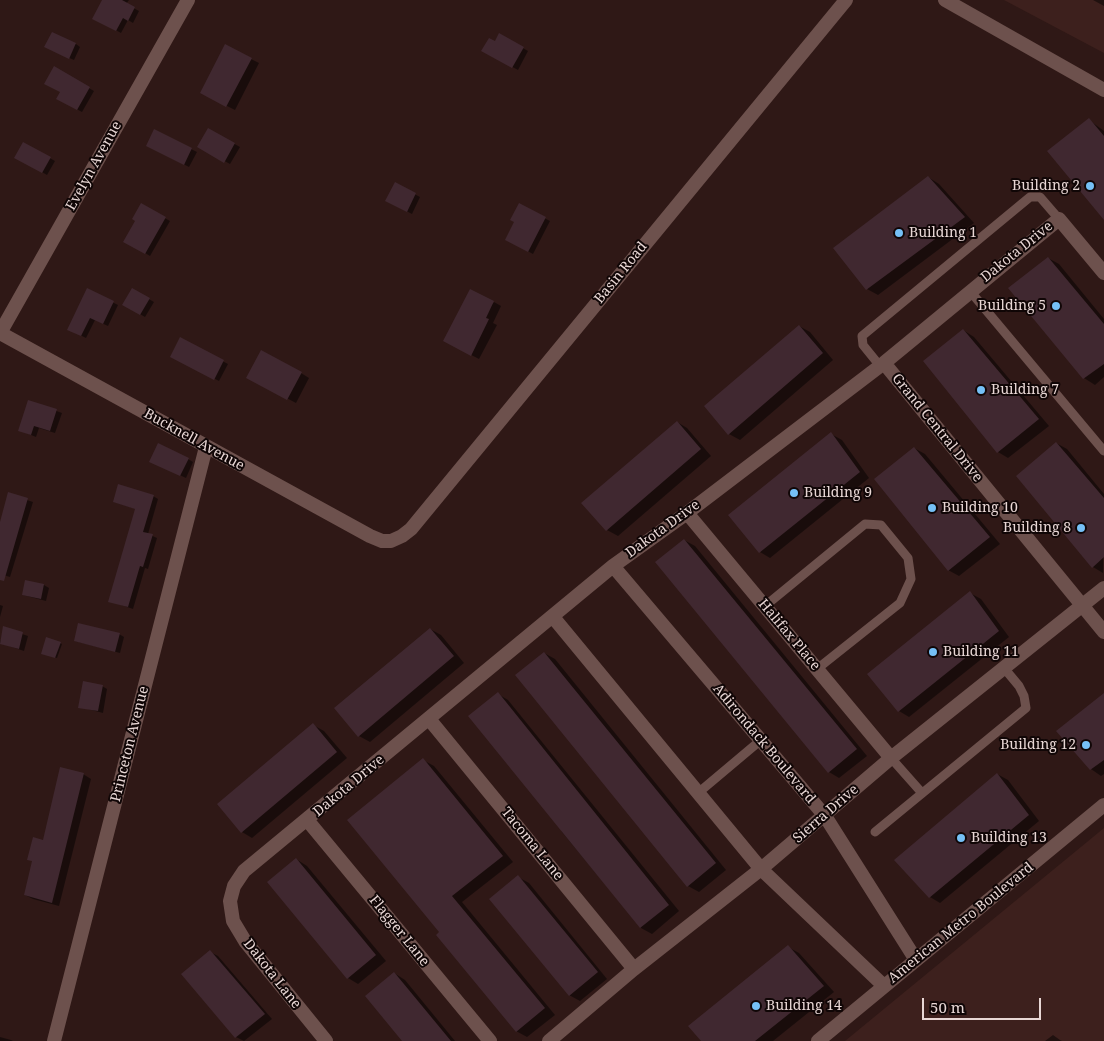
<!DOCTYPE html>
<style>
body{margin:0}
#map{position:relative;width:1104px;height:1041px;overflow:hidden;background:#2f1816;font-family:"Noto Serif",serif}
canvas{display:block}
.scale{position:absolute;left:922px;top:998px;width:119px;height:22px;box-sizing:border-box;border:2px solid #e8d7d5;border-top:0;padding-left:6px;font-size:15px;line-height:18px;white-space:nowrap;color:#e8d7d5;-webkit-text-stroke:4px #100606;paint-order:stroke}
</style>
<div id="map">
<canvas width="1104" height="1041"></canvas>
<div class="scale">50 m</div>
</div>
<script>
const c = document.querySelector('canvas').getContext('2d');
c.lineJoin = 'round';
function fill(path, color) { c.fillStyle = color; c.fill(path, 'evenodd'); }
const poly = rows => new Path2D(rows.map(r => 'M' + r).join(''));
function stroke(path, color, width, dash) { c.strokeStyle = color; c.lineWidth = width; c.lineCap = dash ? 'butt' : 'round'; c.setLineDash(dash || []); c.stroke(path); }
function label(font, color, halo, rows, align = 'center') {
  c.font = font + ' "Noto Serif",serif'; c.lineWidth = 4; c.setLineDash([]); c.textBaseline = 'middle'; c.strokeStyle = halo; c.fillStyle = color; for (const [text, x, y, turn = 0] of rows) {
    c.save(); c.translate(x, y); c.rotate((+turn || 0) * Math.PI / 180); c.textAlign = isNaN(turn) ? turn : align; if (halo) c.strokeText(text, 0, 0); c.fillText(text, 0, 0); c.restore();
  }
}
const built = poly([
 [1004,0,1104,0,1104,53],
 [1104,828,1104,1041,845,1041]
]);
const shadow = poly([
 [104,0,129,0,126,4,139,11,133,23,128,20,121,33,94,18],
 [1093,0,1104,0,1104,6],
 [500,35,528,51,518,70,483,51,495,43],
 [76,44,80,47,74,60,51,50],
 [251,59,259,63,235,110,209,97],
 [54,68,94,91,82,112,58,99,61,92],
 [1089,120,1104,131,1104,218],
 [209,130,240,147,230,164,199,147],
 [155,131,197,152,189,167,152,148],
 [23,143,55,161,47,175,16,157],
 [928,177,939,184,974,223,878,295,867,289],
 [395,184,420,197,412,214,387,201],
 [141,205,170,221,150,256,125,241,137,220],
 [519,205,550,221,533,254,507,240,516,222],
 [1048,258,1059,264,1104,319,1104,377,1095,385,1084,378,1010,288],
 [88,290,118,305,108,326,95,320,86,338,74,332],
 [133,290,154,302,145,317,124,305],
 [494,302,501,306,493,323,497,325,479,359,452,345],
 [799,326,810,332,833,360,740,440,729,434],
 [963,330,974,337,1049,426,1008,458,998,452],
 [180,339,228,364,219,381,176,359],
 [301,373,309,378,296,403,256,382],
 [29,401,62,413,55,433,39,428,36,437,19,430],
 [677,422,687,428,711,456,618,536,607,530],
 [831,434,842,440,869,478,770,558,760,552],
 [1056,443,1067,449,1104,494,1103,573,1093,567],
 [914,448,925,454,1000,544,959,576,948,570],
 [188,459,193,462,186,478,156,464],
 [9,494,33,502,10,577,0,574,0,526],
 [153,496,158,499,148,534,157,538,148,569,145,568,133,609,110,601,136,509,114,502],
 [684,540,695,546,867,756,839,778,829,772],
 [44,585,49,588,46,601,23,595],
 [970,593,981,599,1009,637,909,717,899,711],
 [0,605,3,606,0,617],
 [4,628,28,636,24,651,0,643],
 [430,629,441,635,464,663,370,742,359,736],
 [119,634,124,637,120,653,75,641],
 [60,643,62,644,57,658,44,654],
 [544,653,555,659,726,870,699,892,688,886],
 [102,686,107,689,103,713,80,707],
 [498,694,508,700,679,911,652,934,641,928,562,832],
 [1104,695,1104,774,1101,776,1091,769,1057,731],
 [313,725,324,731,347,758,252,838,242,832],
 [423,760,434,766,513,862,462,902,555,1015,527,1037,516,1031,441,933],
 [83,774,91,779,59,906,33,899,25,895,44,841],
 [997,774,1008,780,1039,821,940,903,930,897],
 [296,859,307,866,386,961,358,984,348,978],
 [518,877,529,883,607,979,580,1001,569,995],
 [788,947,799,953,834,992,773,1041,703,1041],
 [210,952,218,956,272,1019,244,1041,236,1037],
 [394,973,405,980,455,1041,404,1041],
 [1053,1035,1060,1040,1062,1041,1045,1041],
 [0,1037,11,1040,13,1041,0,1041]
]);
const building = poly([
 [102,0,122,0,135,7,128,21,123,18,116,31,92,19],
 [52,32,76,43,69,59,44,47],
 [499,33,524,47,512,68,481,51,489,38,495,41],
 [225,44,252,58,226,107,200,93],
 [54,66,90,87,77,110,56,99,60,92,44,84],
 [1089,118,1104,136,1104,220,1047,151],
 [208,128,235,143,224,163,197,147],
 [154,129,192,148,184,165,146,146],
 [23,142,51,157,42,173,14,158],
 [928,176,965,217,866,290,833,248],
 [395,182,416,193,407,212,385,201],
 [141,203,166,217,145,254,123,242,135,221,132,219],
 [519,203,546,217,528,252,505,240,514,222,510,220],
 [1048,257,1104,324,1104,364,1083,379,1008,288],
 [87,288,114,301,103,324,90,318,81,336,67,330],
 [132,288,150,298,140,315,122,305],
 [470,289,494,301,486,318,489,319,471,356,443,341],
 [799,325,823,353,728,435,704,406],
 [963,329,1039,419,997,453,923,361],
 [180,337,224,360,214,380,170,357],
 [261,350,302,372,287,400,246,378],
 [28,400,57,409,50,431,34,426,31,435,18,431],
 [677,421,701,449,606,531,581,503],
 [831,432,860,472,759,553,728,515],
 [1056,442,1104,498,1104,557,1092,568,1016,476],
 [158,443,189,458,180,476,149,462],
 [914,447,990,537,948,571,874,479],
 [118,484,154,495,143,532,153,534,143,567,140,566,128,607,108,602,135,509,113,502],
 [8,492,28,498,4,581,0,580,0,522],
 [684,539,857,749,828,773,655,562],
 [25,580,44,584,41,599,22,595],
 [970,591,999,631,898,712,867,674],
 [78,623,120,633,115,652,74,641],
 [3,626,23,632,19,649,0,644],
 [430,628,454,656,358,737,334,708],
 [46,637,61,642,55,658,41,654],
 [544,652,716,863,687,887,515,675],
 [83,681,103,685,98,711,78,708],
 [498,692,669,905,640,928,468,716],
 [1104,693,1104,760,1090,770,1056,731],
 [313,723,337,752,241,833,217,804],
 [423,758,503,856,452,896,545,1008,516,1032,436,935,439,932,347,820],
 [60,767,84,773,52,903,24,895,32,861,27,860,33,837,43,840],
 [997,773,1029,815,929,898,894,860],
 [296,858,376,955,347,979,267,882],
 [518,875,598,972,569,996,489,899],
 [788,945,824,986,755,1041,701,1041,688,1026],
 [210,950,265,1014,235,1038,181,974],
 [394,972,451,1041,402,1041,365,996]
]);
const service = poly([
 [970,291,1104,451],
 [880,366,863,345,862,336,1030,197,1040,197,1059,219],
 [765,606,865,524,881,525,908,558,911,579,900,603,817,669],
 [891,758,922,793],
 [698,793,761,740],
 [875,832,1026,708,1024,696,1019,686,1004,668]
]);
const minor = poly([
 [945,0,1104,90],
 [0,333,370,536,382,541,391,541,402,536,411,529,846,0],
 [0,333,188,0],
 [884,363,1104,632],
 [687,513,891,758],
 [613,566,825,816,916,960],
 [553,617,761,869,884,986],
 [429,719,634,969],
 [308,821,490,1041],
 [54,1041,206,447],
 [326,1041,245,941,233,921,230,901,234,886,244,871,613,566,687,513,884,363,1059,219,1104,273],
 [549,1041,634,969,761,869,891,758,1104,588],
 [818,1041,1104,805]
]);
const markers = [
 [1090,186,5,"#75c0f6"],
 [899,233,5,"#75c0f6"],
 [1056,306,5,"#75c0f6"],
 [981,390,5,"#75c0f6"],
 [794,493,5,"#75c0f6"],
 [932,508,5,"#75c0f6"],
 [1081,528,5,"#75c0f6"],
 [933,652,5,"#75c0f6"],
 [1086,745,5,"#75c0f6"],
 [961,838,5,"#75c0f6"],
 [756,1006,5,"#75c0f6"]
];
const streetNames = [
 ["Evelyn Avenue",94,166,-61],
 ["Dakota Drive",1017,252,-39],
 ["Basin Road",621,273,-51],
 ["Grand Central Drive",937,428,51],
 ["Bucknell Avenue",194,440,29],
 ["Dakota Drive",663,529,-36],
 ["Halifax Place",789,635,50],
 ["Princeton Avenue",130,744,-76],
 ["Adirondack Boulevard",764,744,50],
 ["Dakota Drive",349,786,-40],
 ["Sierra Drive",826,814,-41],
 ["Tacoma Lane",532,844,51],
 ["American Metro Boulevard",961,923,-39],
 ["Flagger Lane",399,931,51],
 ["Dakota Lane",272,974,52]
];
const poiNames = [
 ["Building 2",1080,186,"right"],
 ["Building 1",909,233],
 ["Building 5",1046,306,"right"],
 ["Building 7",991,390],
 ["Building 9",804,493],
 ["Building 10",942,508],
 ["Building 8",1071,528,"right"],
 ["Building 11",943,652],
 ["Building 12",1076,745,"right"],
 ["Building 13",971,838],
 ["Building 14",766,1006]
];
fill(built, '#3d201d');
fill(shadow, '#0007');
fill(building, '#402830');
stroke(service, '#6d514d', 9);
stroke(minor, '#6d514d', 14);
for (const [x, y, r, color] of markers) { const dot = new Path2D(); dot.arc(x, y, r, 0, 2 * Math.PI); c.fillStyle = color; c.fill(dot); stroke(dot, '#100606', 2); }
label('14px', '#e8d7d5', '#100606', streetNames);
label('14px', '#e8d7d5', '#100606', poiNames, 'left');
</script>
